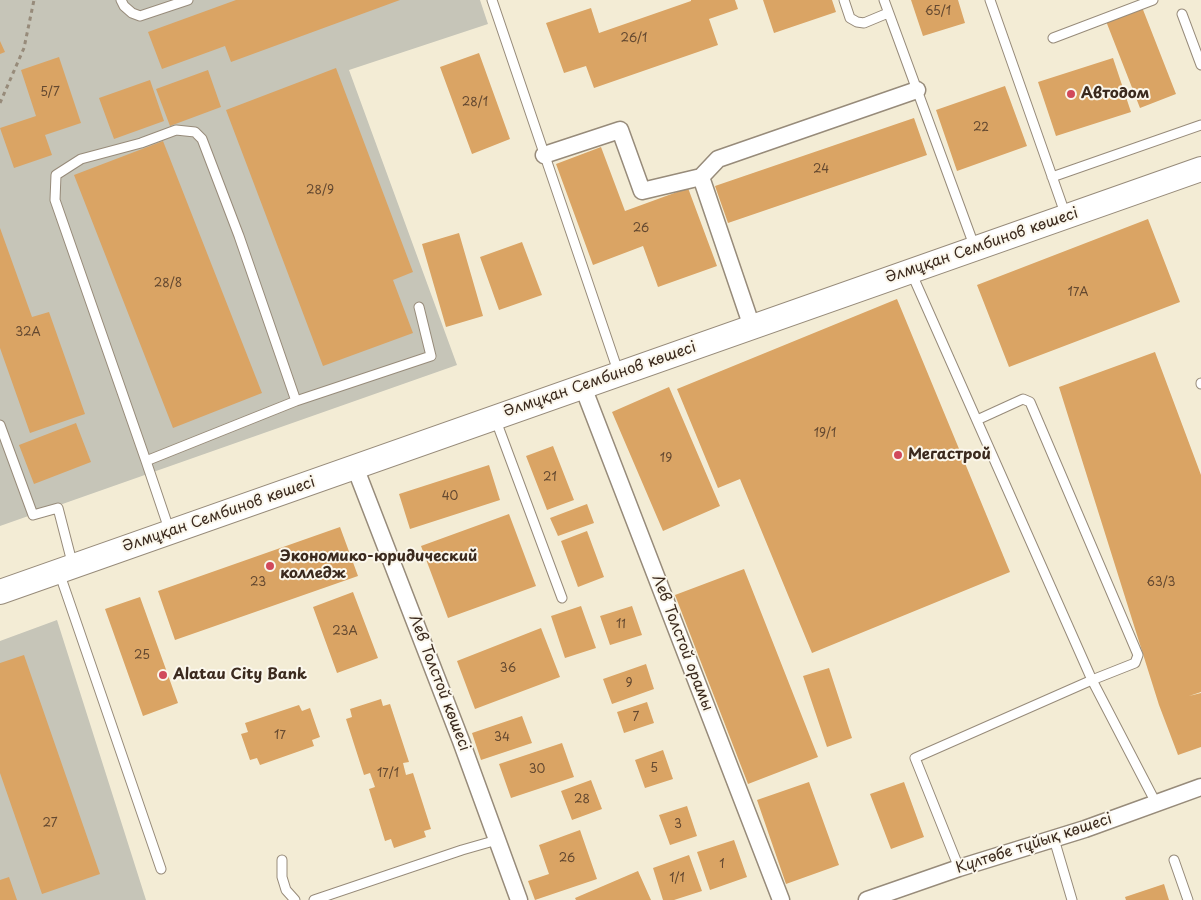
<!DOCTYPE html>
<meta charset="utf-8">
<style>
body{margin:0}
canvas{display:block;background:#f3ecd5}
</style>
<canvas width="1201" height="900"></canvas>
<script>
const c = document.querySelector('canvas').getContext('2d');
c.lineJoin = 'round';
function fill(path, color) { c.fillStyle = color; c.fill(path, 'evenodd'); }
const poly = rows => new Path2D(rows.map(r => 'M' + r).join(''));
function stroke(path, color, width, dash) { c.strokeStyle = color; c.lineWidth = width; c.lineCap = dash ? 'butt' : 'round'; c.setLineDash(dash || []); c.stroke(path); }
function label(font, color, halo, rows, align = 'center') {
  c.font = font + ' "Playpen Sans",sans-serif'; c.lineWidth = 4; c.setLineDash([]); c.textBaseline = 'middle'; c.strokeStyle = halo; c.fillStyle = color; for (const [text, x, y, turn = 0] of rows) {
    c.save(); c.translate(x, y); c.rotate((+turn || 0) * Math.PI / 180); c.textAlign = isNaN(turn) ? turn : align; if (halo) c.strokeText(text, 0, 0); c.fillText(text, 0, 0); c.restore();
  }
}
const industrial = poly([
 [0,0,480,0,488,24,349,70,457,365,0,526],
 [57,620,146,900,0,900,0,641]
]);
const building = poly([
 [236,0,400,0,231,62,225,46,162,69,148,32],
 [691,0,735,0,738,9,709,19,718,45,594,88,586,66,564,73,546,23,591,8,599,33,691,1],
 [763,0,832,0,836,12,774,33],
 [911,0,958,0,965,23,923,36],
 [1140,2,1176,94,1140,108,1104,16],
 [0,41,5,52,0,54],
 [479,53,510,139,472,154,440,67],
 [59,57,81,123,45,135,52,155,14,168,0,128,36,116,21,70],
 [1113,58,1131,112,1056,136,1038,82],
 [336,68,413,272,393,280,413,333,323,366,226,110],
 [208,70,221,107,170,126,156,89],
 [150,80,164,121,114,139,99,98],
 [1005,86,1027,146,957,171,936,110],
 [914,118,927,155,728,223,715,186],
 [163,141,262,393,173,428,74,175],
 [601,147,625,211,688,188,717,266,658,287,643,246,593,265,556,164],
 [1148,219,1180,302,1009,367,977,285],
 [0,228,32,317,49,312,85,414,30,433,0,348],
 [459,233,483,316,446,327,422,244],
 [522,242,542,295,499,310,480,257],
 [897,299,1010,572,812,653,740,479,718,488,677,389],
 [1155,352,1201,475,1201,692,1189,696,1201,693,1201,747,1178,755,1159,705,1059,387],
 [669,387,720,506,663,531,612,412],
 [76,423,91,462,34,484,19,445],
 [553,446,574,500,547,510,526,456],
 [489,465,500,500,410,529,399,494],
 [587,504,594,523,558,536,550,518],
 [509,514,536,586,448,618,421,546],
 [340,527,358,576,175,640,158,591],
 [587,531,604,577,578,587,561,541],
 [744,569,818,757,748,784,675,595],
 [353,592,378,658,337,673,313,607],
 [140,597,178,703,143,716,105,609],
 [581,606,596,648,565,658,551,616],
 [632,606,642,635,610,645,600,616],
 [541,628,560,677,475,709,457,661],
 [24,655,100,874,42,894,0,773,0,663],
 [646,664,654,689,612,704,603,679],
 [829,668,852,738,827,747,803,676],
 [381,699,383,706,390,704,409,762,403,763,406,775,413,773,431,829,424,831,426,837,394,848,391,839,385,841,369,789,375,787,370,773,364,775,346,719,352,717,350,709],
 [647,702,654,723,624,733,617,712],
 [299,705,302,711,310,708,320,737,312,740,314,746,260,765,257,758,250,760,241,734,248,732,245,723],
 [522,716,532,743,481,760,472,733],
 [562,743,574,777,511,798,499,764],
 [663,750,673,779,645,788,635,760],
 [591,780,602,809,572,820,561,791],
 [809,782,839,865,786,884,757,800],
 [904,782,924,837,891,849,870,794],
 [687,806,697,836,670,845,659,815],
 [580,830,597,879,535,900,528,881,549,874,539,845],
 [734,840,747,877,710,890,697,852],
 [689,855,702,891,674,900,663,900,653,868],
 [638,871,651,900,576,900,575,898],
 [9,877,17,900,0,900,0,880],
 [1164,884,1169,900,1126,900,1125,897]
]);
const path = poly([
 [0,103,24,48,34,0]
]);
const lane = poly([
 [121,0,124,6,132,13,140,16,188,0],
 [492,0,619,374],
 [844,0,850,18,857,22,864,23,888,13],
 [884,0,975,248],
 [990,0,1066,216],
 [1182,14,1201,65],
 [1053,38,1153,0],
 [1052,177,1201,125],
 [911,272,1092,680,915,758,959,868],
 [1201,383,1201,384],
 [495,418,562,598],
 [977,420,1023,399,1030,402,1138,655,1135,663,1092,680,1156,803],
 [0,425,33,515,58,508,73,566],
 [146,461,296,401,431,356,419,307],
 [170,532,146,461,55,200,56,175,81,159,141,143,176,130,195,132,202,139,239,236,296,401],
 [59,572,161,869],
 [1054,839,1072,900],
 [282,860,282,877,286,890,295,900],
 [1174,860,1188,900],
 [314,900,462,850,497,840]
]);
const street = poly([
 [544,155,620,130,642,191,701,177,718,159,917,90],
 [701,177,752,327],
 [583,387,781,900],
 [355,467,461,741,519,900],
 [867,900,959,868,1085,829,1201,787]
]);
const secondary = poly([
 [0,592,1201,169]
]);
const markers = [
 [1071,94,5,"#d1495b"],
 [898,455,5,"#d1495b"],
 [270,566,5,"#d1495b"],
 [163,675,5,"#d1495b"]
];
const numberNames = [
 ["65/1",938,12],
 ["26/1",634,39],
 ["5/7",50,93],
 ["28/1",475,103],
 ["22",981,128],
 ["24",821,170],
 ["28/9",320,191],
 ["26",641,229],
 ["28/8",168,284],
 ["17А",1078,293],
 ["32А",28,333],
 ["19/1",825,434],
 ["19",666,459],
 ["21",550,478],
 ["40",450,497],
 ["23",258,583],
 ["63/3",1161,583],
 ["11",621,625],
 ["23А",345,632],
 ["25",142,656],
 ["36",508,669],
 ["9",629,684],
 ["7",636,718],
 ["17",280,736],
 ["34",502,738],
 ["5",654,769],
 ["30",537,770],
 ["17/1",388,774],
 ["28",582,800],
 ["27",50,824],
 ["3",678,825],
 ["26",567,859],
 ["1",722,865],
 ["1/1",677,879]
];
const poiNames = [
 ["Автодом",1081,94],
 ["Мегастрой",908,455],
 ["Экономико-юридический",280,557],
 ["колледж",280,574],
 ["Alatau City Bank",173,675]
];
const streetNames = [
 ["Әлмұқан Сембинов көшесі",982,246,-19],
 ["Әлмұқан Сембинов көшесі",600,380,-19],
 ["Әлмұқан Сембинов көшесі",219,515,-19],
 ["Лев Толстой орамы",682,643,69],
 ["Лев Толстой көшесі",439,683,69],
 ["Күлтөбе тұйық көшесі",1034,844,-18]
];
fill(industrial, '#c6c5b8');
fill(building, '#daa464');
stroke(lane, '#978b7a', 11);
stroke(street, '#978b7a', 19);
stroke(secondary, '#978b7a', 26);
stroke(path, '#978b7a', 3, [4, 4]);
stroke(lane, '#fff', 9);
stroke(street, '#fff', 16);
stroke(secondary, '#fff', 24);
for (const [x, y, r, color] of markers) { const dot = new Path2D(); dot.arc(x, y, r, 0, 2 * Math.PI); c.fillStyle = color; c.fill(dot); stroke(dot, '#fbf7ec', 2); }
label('12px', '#634830', null, numberNames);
label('bold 15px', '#3b2a1e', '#fbf7ec', poiNames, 'left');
label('15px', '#3b2a1e', '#fbf7ec', streetNames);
</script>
